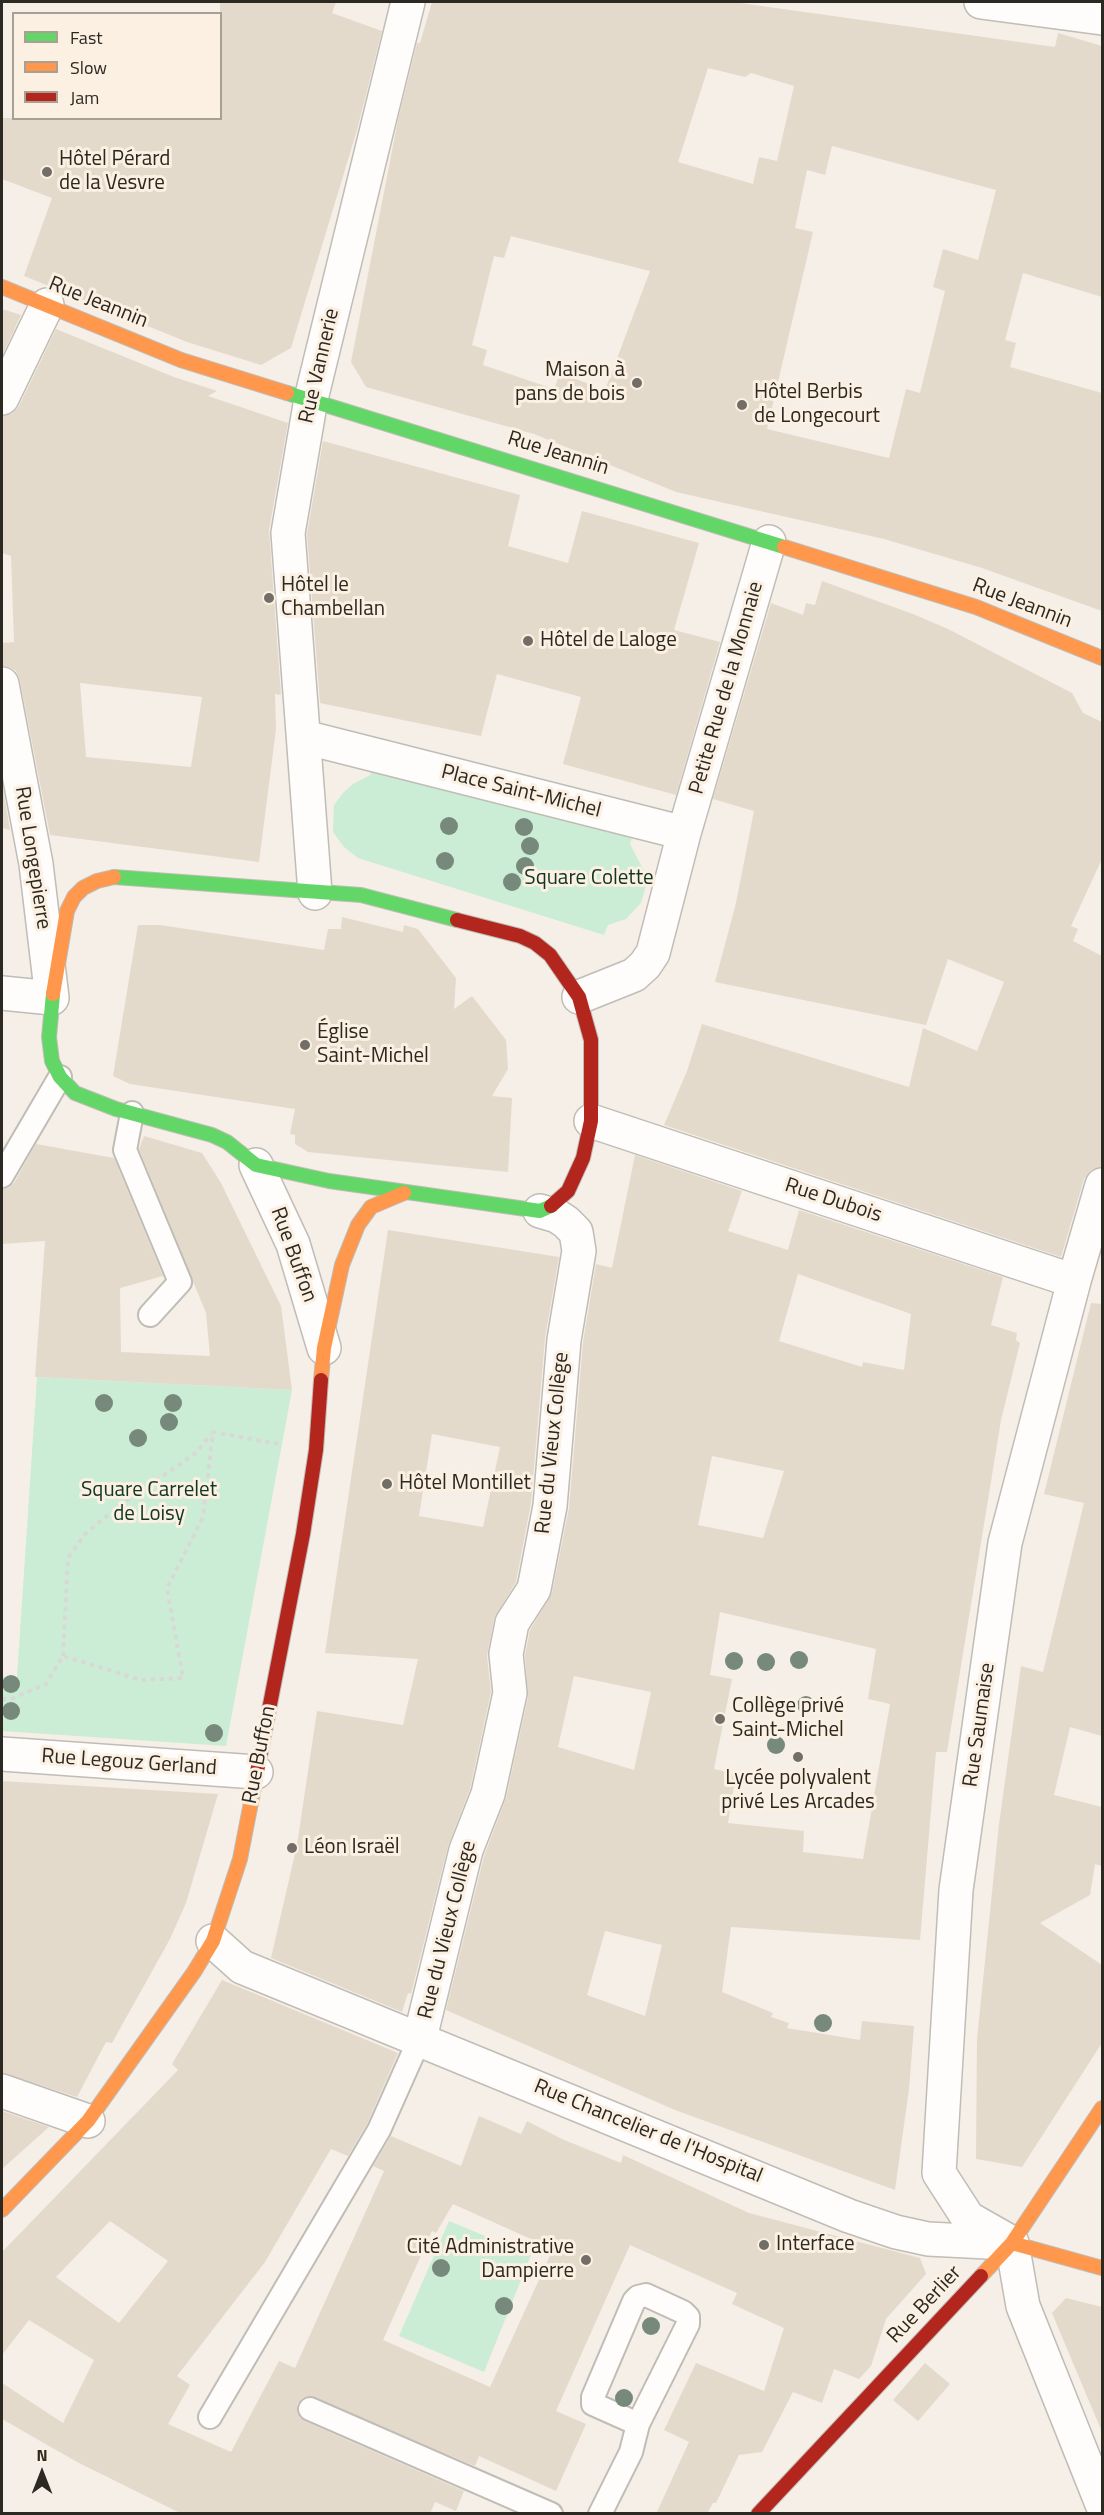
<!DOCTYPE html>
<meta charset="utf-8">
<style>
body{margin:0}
#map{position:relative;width:1104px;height:2515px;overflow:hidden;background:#f5efe7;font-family:"Titillium Web",sans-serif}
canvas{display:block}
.frame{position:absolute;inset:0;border:3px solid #2c2822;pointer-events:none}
.legend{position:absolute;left:12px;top:12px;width:210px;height:108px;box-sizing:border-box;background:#fbf0e1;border:2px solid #a8a095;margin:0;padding:8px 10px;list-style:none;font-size:18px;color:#2c2822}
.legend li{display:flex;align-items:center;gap:12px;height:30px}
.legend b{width:30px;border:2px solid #a8a095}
.north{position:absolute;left:12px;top:2443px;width:60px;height:60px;-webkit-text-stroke:4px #fbf0e1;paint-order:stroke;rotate:0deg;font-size:16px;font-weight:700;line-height:24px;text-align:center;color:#2c2822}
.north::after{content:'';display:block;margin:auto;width:21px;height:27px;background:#2c2822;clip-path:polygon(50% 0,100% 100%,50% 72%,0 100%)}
</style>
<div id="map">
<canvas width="1104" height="2515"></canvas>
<div class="frame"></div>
<ul class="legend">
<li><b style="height:8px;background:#63d668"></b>Fast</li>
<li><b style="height:8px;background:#ff974d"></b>Slow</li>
<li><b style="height:8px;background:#b3261e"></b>Jam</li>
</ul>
<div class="north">N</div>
</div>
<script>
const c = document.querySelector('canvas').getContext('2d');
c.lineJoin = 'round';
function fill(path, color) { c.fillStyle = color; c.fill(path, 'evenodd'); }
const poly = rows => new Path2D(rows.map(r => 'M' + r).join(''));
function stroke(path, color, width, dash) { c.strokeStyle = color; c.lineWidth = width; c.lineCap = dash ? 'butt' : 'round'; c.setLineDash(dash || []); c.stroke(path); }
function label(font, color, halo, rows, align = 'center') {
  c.font = font + ' "Titillium Web",sans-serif'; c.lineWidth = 6; c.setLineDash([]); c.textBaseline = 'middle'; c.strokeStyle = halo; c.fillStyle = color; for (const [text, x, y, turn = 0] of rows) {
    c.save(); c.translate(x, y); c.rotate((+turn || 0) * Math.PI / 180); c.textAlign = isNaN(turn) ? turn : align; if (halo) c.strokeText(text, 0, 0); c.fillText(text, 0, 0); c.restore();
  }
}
const green = poly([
 [373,768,632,838,630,844,645,873,646,886,641,903,626,919,608,925,604,935,358,858,344,847,333,832,334,805,343,793,353,784,370,775],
 [37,1377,292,1390,226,1746,2,1731,2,1677,17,1677],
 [449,2221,531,2255,484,2372,399,2336]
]);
const building = poly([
 [220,2,336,2,332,13,382,31,357,130,291,348,261,365,187,342,24,276,52,198,2,179,2,118,220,118],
 [432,2,733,2,1055,47,1058,33,1102,46,1102,297,1023,273,1005,340,1016,343,1010,367,1102,393,1102,611,982,568,884,539,676,492,534,434,366,387,351,362,398,120,417,43,420,43],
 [708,68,745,77,751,73,794,86,777,161,759,157,753,184,678,162],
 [832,146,996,190,978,260,943,249,933,287,945,291,920,393,906,389,889,458,767,429,813,232,795,228,807,170,825,175],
 [511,236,650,271,605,390,560,373,554,389,483,365,487,350,472,345,494,256,504,258],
 [2,309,21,315,2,356],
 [56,329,174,377,217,391,208,396,288,423,269,530,281,695,275,694,276,729,259,862,50,835,20,681,16,671,9,667,2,666,2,643,14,642,11,556,2,553,2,416,12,414,19,406],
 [80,683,202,697,191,767,86,757],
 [323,441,520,495,508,546,568,563,582,511,699,543,674,630,720,642,676,795,563,764,581,697,497,674,481,736,320,703,307,534],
 [822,581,913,614,948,629,1072,693,1083,713,1102,722,1102,859,1071,926,1078,929,1073,941,1102,956,1102,1167,1090,1171,1084,1179,1061,1257,664,1125,687,1071,702,1024,909,1087,923,1028,977,1051,1004,982,948,959,926,1025,715,982,736,903,754,811,713,799,771,603,803,615,806,603,815,605],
 [2,782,10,830,2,828],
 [342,917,403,932,404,925,418,929,456,978,454,1009,472,996,506,1040,508,1069,492,1096,512,1098,508,1172,308,1152,295,1144,295,1135,290,1134,295,1109,130,1084,113,1076,138,925,160,925,324,950,328,929,341,929],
 [144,1136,202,1153,221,1183,281,1306,292,1390,35,1377,45,1241,2,1244,2,1189,8,1188,14,1183,36,1144,114,1158,163,1276,120,1288,121,1352,210,1356,206,1313,139,1149],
 [635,1155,742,1191,728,1231,788,1250,799,1210,1003,1277,991,1325,1017,1333,1016,1340,1020,1343,1001,1420,947,1752,936,1752,920,1940,731,1927,722,1992,773,2013,771,2017,789,2023,787,2028,860,2040,862,2021,914,2026,909,2089,895,2190,675,2110,446,2010,484,1856,506,1798,528,1697,525,1655,530,1630,552,1593,569,1508,583,1342,596,1264,612,1268],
 [798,1274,911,1314,904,1370,863,1362,862,1367,779,1341],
 [712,1456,784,1471,763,1538,698,1525],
 [720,1612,876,1649,868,1699,890,1704,863,1859,803,1852,804,1831,728,1823,736,1774,714,1769,732,1679,710,1675],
 [574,1676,651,1692,634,1770,558,1747],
 [605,1931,662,1945,645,2016,587,1995],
 [388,1230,559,1257,545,1338,531,1503,516,1582,494,1619,487,1656,491,1692,470,1789,448,1846,411,1994,408,1993,402,2012,271,1958,297,1845,317,1711,403,1725,418,1659,325,1653],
 [432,1434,500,1447,483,1527,419,1516],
 [1091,1303,1102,1304,1102,1736,1070,1727,1054,1795,1102,1807,1102,1866,1095,1864,1090,1895,1040,1923,1102,1965,1102,2043,1022,2167,976,2159,977,2039,999,1824,1021,1666,1043,1672,1084,1503,1044,1494],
 [2,1781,218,1794,186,1903,170,1939,112,2043,106,2042,77,2097,2,2073],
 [222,1980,398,2053,367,2124,348,2156,331,2149,265,2262,177,2376,190,2385,168,2424,231,2452,279,2361,295,2368,384,2171,373,2166,391,2136,461,2166,479,2116,521,2134,527,2121,562,2139,621,2163,623,2155,749,2213,920,2258,926,2274,886,2319,871,2366,859,2379,834,2369,822,2403,793,2392,762,2452,739,2455,716,2503,713,2503,707,2514,656,2514,689,2442,664,2430,696,2363,764,2391,784,2328,732,2304,737,2293,630,2245,556,2411,586,2424,556,2491,479,2456,475,2466,309,2396,302,2398,297,2404,299,2417,304,2421,464,2491,456,2511,435,2502,430,2514,182,2514,77,2462,2,2419,2,2383,63,2423,94,2360,29,2320,2,2355,2,2252,178,2070,172,2064],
 [453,2204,553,2249,490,2387,383,2340,432,2231,436,2233],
 [110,2221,168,2261,119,2323,56,2277],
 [2,2111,49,2127,2,2169],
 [1066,2298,1102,2307,1102,2432,1052,2313],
 [925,2363,950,2384,918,2421,893,2400]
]);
const path = poly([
 [63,1656,68,1558,85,1534,119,1506,196,1453,211,1434],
 [2,1699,11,1699,46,1684,63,1656,141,1680,183,1678,167,1588,203,1517,213,1432,279,1444]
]);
const lane = poly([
 [132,1113,125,1150,180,1282,150,1315],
 [2,1176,60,1077],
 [310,2409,551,2514],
 [210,2417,379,2130,420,2038],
 [600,2514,631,2452,638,2424,688,2324,688,2317,683,2312,646,2295,638,2297,634,2301,593,2397,593,2404,638,2424]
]);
const street = poly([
 [981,2,1102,18],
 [2,398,47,305],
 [2,684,36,864,52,998,2,993],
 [304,737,684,833],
 [315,893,288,533,311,399,408,2],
 [579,997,634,975,645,965,653,953,684,833,769,542],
 [591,1121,1074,1281],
 [256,1165,293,1244,324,1348],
 [2,1754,256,1772],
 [213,1941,242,1967,849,2216,896,2232,928,2239,1007,2243],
 [420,2038,466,1850,488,1794,510,1693,506,1654,512,1623,534,1589,550,1506,564,1340,579,1251,576,1232,566,1222,557,1216,540,1211],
 [2,2091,88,2121],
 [1012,2243,968,2218,939,2173,956,1890,1005,1543,1074,1281,1102,1185],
 [1012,2243,1023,2306,1102,2504]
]);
const fast = poly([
 [287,393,784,547],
 [114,877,361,895,457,920],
 [53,994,49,1037,52,1061,60,1077,75,1093,116,1109,212,1135,227,1142,256,1165,329,1181,540,1211,551,1206]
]);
const slow = poly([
 [2,287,181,360,287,393],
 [784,547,976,607,1102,658],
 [53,994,67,911,74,897,83,888,97,881,114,877],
 [321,1380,324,1348,342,1265,358,1225,371,1207,404,1193],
 [2,2210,88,2121,194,1972,213,1941,240,1859,255,1782],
 [1012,2243,1102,2268],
 [981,2276,1012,2243,1102,2108]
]);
const jam = poly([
 [457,920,520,936,535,943,550,955,579,997,591,1040,591,1121,583,1158,568,1191,551,1206],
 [255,1782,303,1534,316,1450,321,1380],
 [758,2514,981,2276]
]);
const trees = [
 [449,826],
 [524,827],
 [530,846],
 [445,861],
 [525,866],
 [512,882],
 [104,1403],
 [173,1403],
 [169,1422],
 [138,1438],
 [799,1660],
 [734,1661],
 [766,1662],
 [11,1684],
 [806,1705],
 [11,1711],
 [214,1733],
 [776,1745],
 [823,2023],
 [441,2268],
 [504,2306],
 [651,2326],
 [624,2398]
];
const markers = [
 [47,172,6,"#726e67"],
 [637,383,6,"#726e67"],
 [742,405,6,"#726e67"],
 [269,598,6,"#726e67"],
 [528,641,6,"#726e67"],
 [305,1045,6,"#726e67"],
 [387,1484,6,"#726e67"],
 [720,1719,6,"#726e67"],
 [798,1757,6,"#726e67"],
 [292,1848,6,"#726e67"],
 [764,2245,6,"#726e67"],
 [586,2260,6,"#726e67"]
];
const poiNames = [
 ["Hôtel Pérard",59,160],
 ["de la Vesvre",59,184],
 ["Maison à",625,371,"right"],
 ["pans de bois",625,395,"right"],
 ["Hôtel Berbis",754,393],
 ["de Longecourt",754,417],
 ["Hôtel le",281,586],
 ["Chambellan",281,610],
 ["Hôtel de Laloge",540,641],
 ["Église",317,1033],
 ["Saint-Michel",317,1057],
 ["Hôtel Montillet",399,1484],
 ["Collège privé",732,1707],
 ["Saint-Michel",732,1731],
 ["Lycée polyvalent",798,1779,"center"],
 ["privé Les Arcades",798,1803,"center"],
 ["Léon Israël",304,1848],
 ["Interface",776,2245],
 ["Cité Administrative",574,2248,"right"],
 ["Dampierre",574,2272,"right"]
];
const streetNames = [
 ["Rue Jeannin",98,303,22],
 ["Rue Vannerie",320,366,-77],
 ["Rue Jeannin",558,454,17],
 ["Rue Jeannin",1022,604,21],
 ["Petite Rue de la Monnaie",727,688,-74],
 ["Place Saint-Michel",521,792,14],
 ["Rue Longepierre",32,858,81],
 ["Rue Dubois",833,1201,18],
 ["Rue Buffon",293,1255,70],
 ["Rue du Vieux Collège",553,1443,-84],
 ["Rue Saumaise",980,1725,-82],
 ["Rue Buffon",260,1755,-79],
 ["Rue Legouz Gerland",129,1763,4],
 ["Rue du Vieux Collège",448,1930,-76],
 ["Rue Chancelier de l'Hospital",648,2132,22],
 ["Rue Berlier",925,2305,-47]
];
const parkNames = [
 ["Square Colette",589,879],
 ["Square Carrelet",149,1491],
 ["de Loisy",149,1515]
];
fill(green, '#cbedd5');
fill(building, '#e4dacc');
stroke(lane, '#c0bcb6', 26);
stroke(street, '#c0bcb6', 36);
stroke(fast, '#c0bcb6', 16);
stroke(slow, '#c0bcb6', 16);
stroke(jam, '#c0bcb6', 16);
stroke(path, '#dad8d6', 4, [4.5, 4.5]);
stroke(lane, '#fefdfb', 22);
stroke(street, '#fefdfb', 33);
stroke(fast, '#63d668', 14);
stroke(slow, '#ff974d', 14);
stroke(jam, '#b3261e', 14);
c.fillStyle = '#76897b';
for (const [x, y] of trees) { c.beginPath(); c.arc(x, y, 9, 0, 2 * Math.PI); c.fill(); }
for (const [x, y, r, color] of markers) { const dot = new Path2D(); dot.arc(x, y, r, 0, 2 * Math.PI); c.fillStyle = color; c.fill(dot); stroke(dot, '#fbf0e1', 2); }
label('21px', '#2c2822', '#fbf0e1', poiNames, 'left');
label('21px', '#2c2822', '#fbf0e1', streetNames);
label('21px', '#0f3523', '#fbf0e1', parkNames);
</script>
